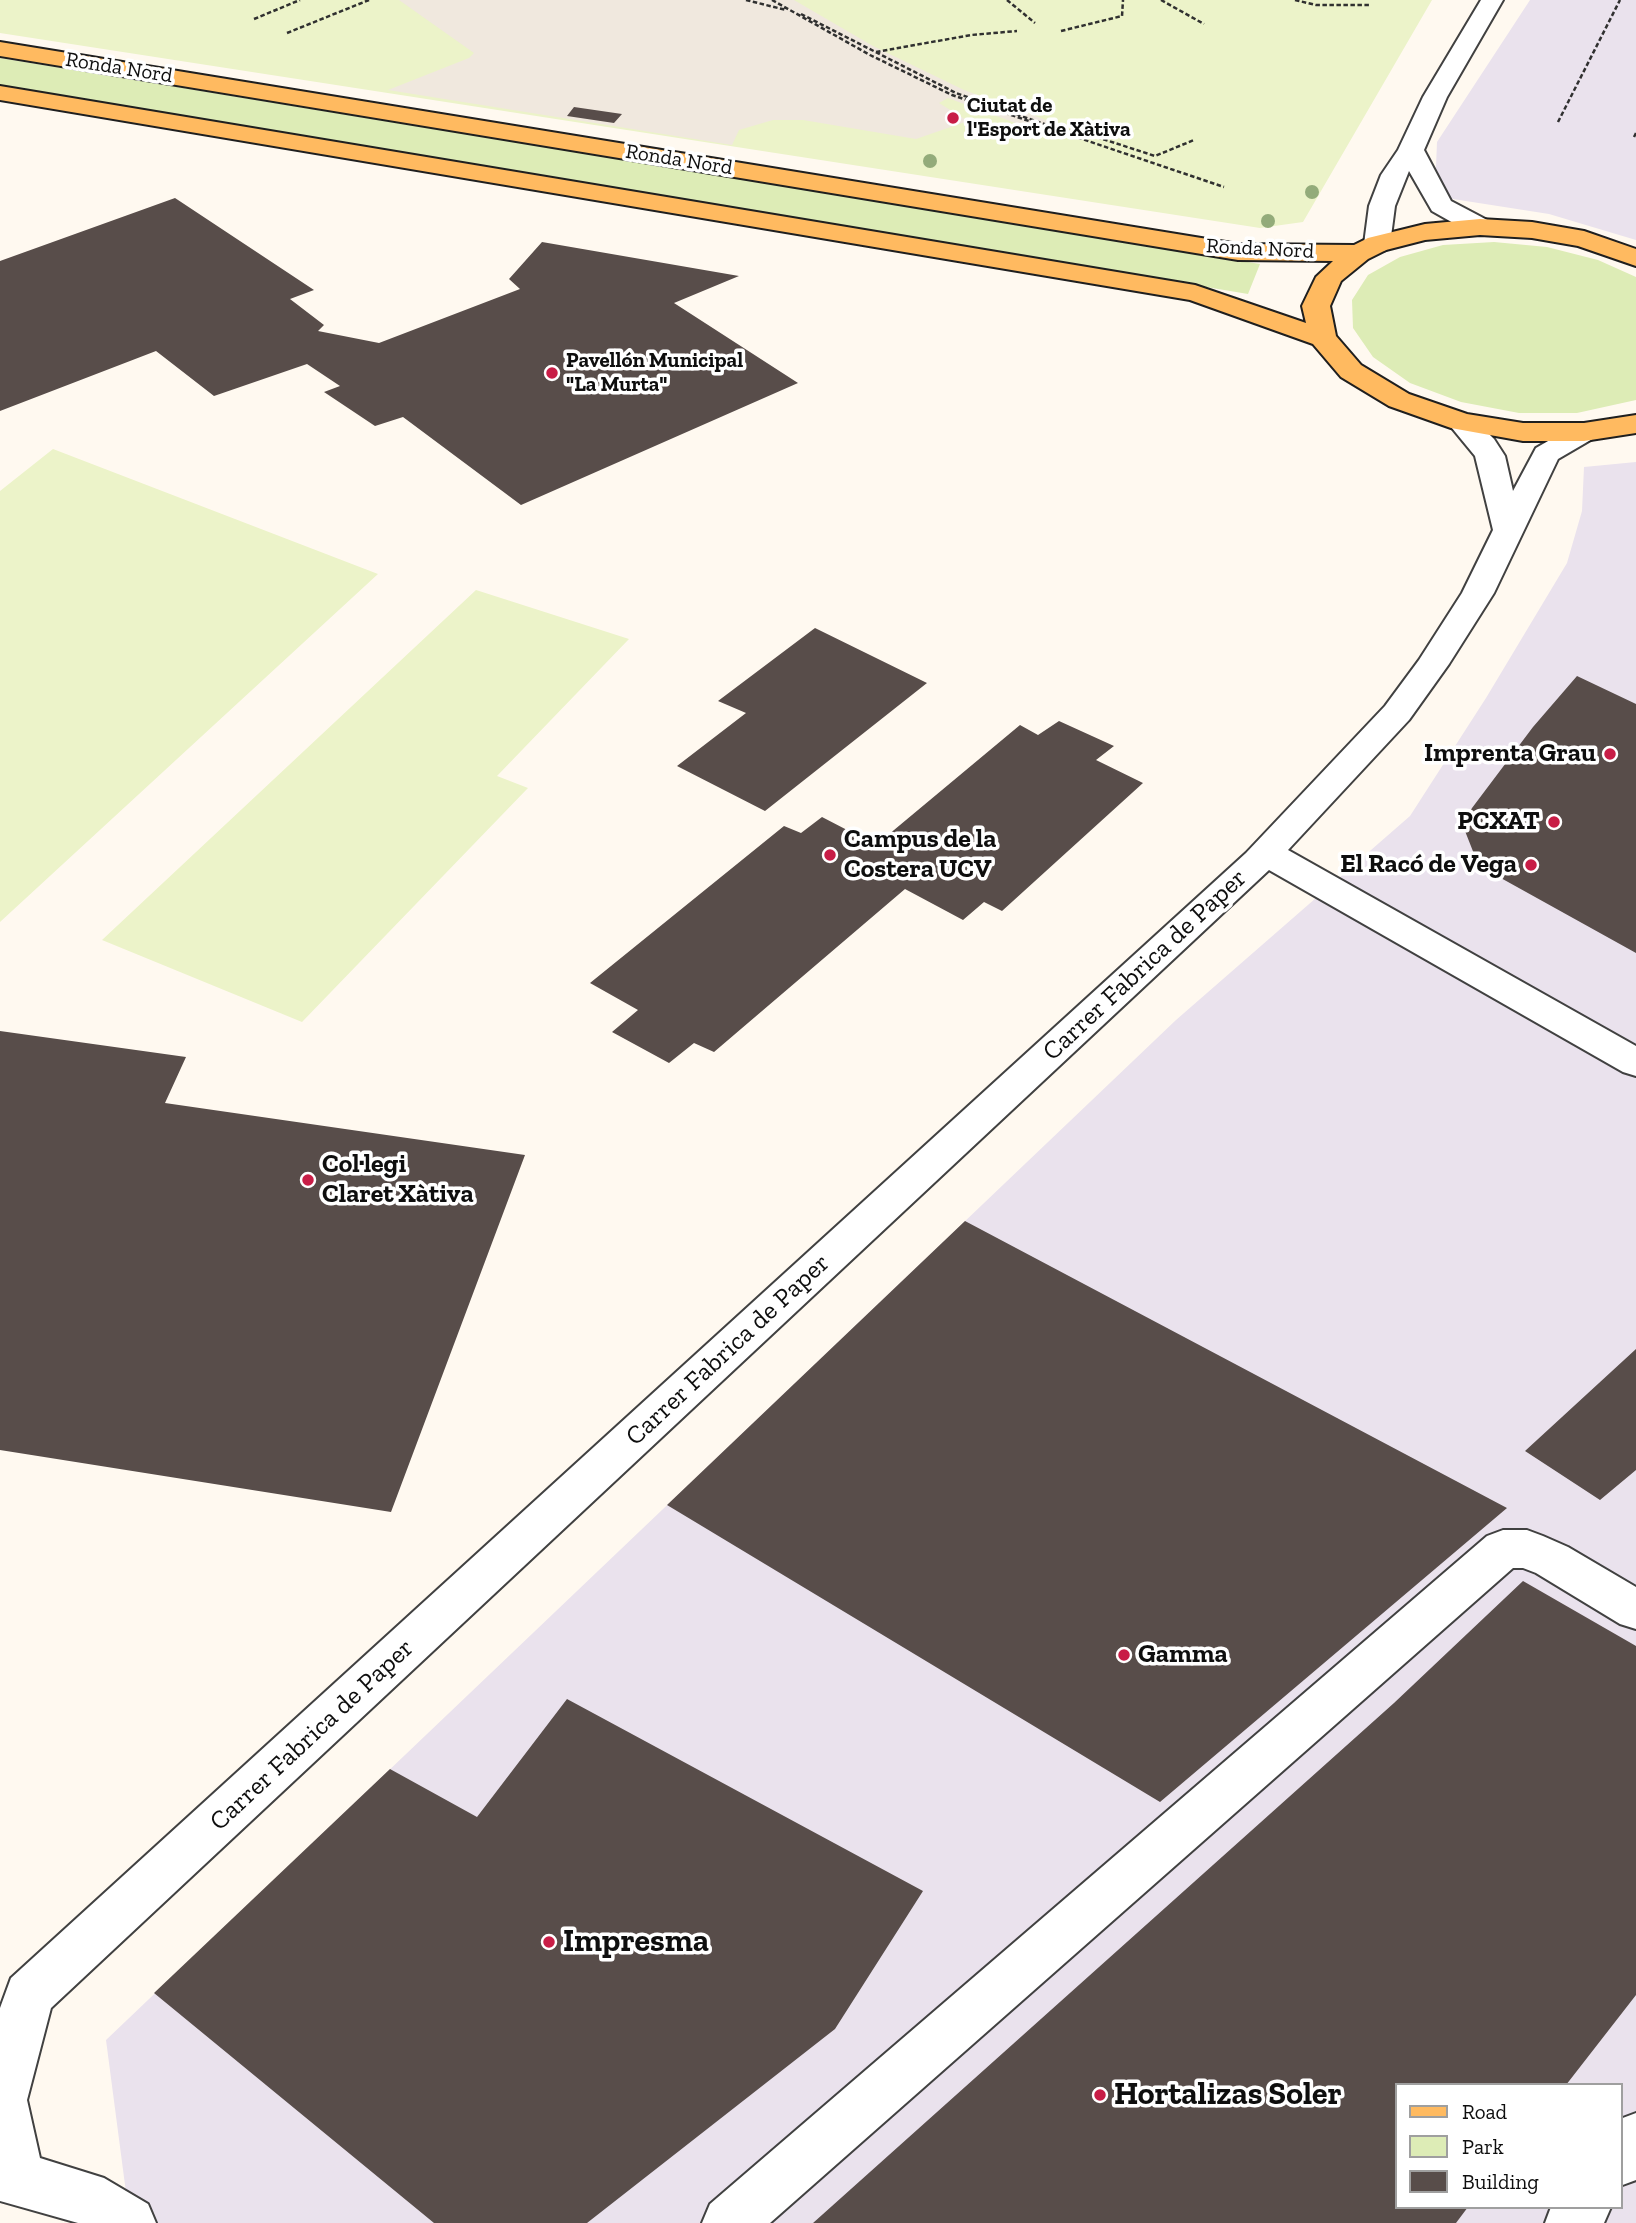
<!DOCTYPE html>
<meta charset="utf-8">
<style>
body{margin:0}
#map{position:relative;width:1636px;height:2223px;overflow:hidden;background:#fff9f0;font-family:"Zilla Slab",serif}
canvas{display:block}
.legend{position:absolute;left:1395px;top:2083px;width:228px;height:126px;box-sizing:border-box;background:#fff;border:2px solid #9f9f9f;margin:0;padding:9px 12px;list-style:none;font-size:21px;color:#0e0e0e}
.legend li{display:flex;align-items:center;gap:14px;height:35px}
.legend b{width:35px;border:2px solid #9f9f9f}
</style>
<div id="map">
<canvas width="1636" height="2223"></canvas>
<ul class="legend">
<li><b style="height:9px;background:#ffba60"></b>Road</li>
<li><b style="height:19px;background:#ddecb6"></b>Park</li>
<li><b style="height:19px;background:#584d4a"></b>Building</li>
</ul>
</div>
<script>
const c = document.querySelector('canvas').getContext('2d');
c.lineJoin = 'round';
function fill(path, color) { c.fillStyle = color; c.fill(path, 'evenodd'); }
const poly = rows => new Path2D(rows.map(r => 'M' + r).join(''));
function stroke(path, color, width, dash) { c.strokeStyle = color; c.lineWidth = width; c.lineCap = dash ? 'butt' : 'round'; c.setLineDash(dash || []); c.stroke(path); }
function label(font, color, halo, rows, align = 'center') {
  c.font = font + ' "Zilla Slab",serif'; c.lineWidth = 7; c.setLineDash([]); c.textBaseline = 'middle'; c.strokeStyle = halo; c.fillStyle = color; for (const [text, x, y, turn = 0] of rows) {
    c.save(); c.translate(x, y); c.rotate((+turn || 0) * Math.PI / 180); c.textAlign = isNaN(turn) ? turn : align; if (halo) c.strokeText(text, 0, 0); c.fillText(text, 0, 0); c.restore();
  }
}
const industrial = poly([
 [1530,0,1636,0,1636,240,1549,214,1453,199,1435,191,1437,142],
 [1636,462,1636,2223,130,2223,106,2040,1176,1020,1410,816,1486,698,1567,563,1582,511,1584,467],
 [1396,2085,1620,2085,1620,2207,1396,2207]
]);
const green = poly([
 [0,58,1260,264,1248,294,0,85],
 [1494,242,1547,247,1598,260,1636,277,1636,400,1577,413,1519,413,1461,402,1410,383,1373,357,1353,328,1352,300,1368,275,1400,257,1443,245]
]);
const pitch = poly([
 [0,0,1432,0,1303,222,1260,228,0,33],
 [53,449,378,574,0,922,0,491],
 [476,590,629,639,497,776,528,788,302,1022,102,940]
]);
const plaza = poly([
 [399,0,794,0,873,46,964,90,1068,128,1053,137,948,98,939,103,968,121,916,139,803,120,773,120,739,130,732,145,388,90,469,58,474,53]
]);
const building = poly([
 [574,107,622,114,614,123,567,116],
 [175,198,314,290,290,299,324,325,318,331,379,343,520,289,509,279,542,242,739,276,674,303,798,383,521,505,403,417,375,426,324,392,340,386,307,364,214,396,156,351,0,411,0,261],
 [815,628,927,683,765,811,677,766,746,713,718,701],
 [1577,676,1636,704,1636,953,1490,872,1476,859,1465,831,1466,819,1472,808,1533,727],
 [1059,721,1114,746,1096,760,1143,783,1002,911,984,902,963,920,905,889,714,1052,694,1043,669,1063,612,1032,638,1010,590,983,784,826,801,833,822,817,876,845,1020,725,1038,735],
 [0,1031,186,1057,165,1103,525,1155,391,1512,0,1450],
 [965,1221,1507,1508,1160,1802,667,1505],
 [1636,1349,1636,1470,1600,1500,1525,1451],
 [1523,1581,1636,1646,1636,1995,1566,2085,1396,2085,1396,2207,1468,2207,1456,2223,813,2223,1394,1703],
 [567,1699,923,1891,835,2029,587,2223,434,2223,154,1993,390,1769,477,1817]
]);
const path = poly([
 [746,0,786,10],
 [772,0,870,55,952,95,1224,187],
 [1007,0,1035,23],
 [1161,0,1204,24],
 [1295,0,1316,5,1369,5],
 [801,14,956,93,1064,131,1078,131,1155,156,1194,140],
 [254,19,300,0],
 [1061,31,1122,16,1123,0],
 [287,33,369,0],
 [876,52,971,35,1017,31],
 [1558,122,1620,0],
 [1634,137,1636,133]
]);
const minor = poly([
 [1481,0,1503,0,1447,97,1424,150,1451,201,1489,221,1493,227,1489,233,1480,235,1471,233,1432,211,1409,171,1395,206,1390,244,1386,250,1377,252,1368,250,1364,244,1369,206,1381,175,1398,150,1423,97,1481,0],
 [1461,413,1471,416,1494,439,1505,456,1513,491,1536,448,1574,426,1584,423,1594,426,1598,432,1594,438,1558,459,1494,593,1449,664,1409,720,1288,850,1636,1046,1636,1076,1623,1072,1269,870,51,2008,27,2100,40,2158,104,2178,148,2204,156,2223,78,2223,0,2201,0,2008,11,1978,1246,853,1385,706,1419,660,1462,593,1493,530,1475,456,1447,422,1451,416,1461,413],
 [1503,1530,1527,1530,1543,1536,1568,1547,1636,1587,1636,1629,1620,1624,1536,1573,1523,1568,1513,1568,770,2223,702,2223,710,2204,1487,1536,1503,1530],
 [1636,2113,1636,2180,1620,2186,1620,2119,1636,2113],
 [1551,2207,1611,2207,1604,2223,1545,2223,1551,2207]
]);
const major = poly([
 [0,42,1238,244,1354,245,1368,238,1425,224,1480,219,1532,222,1584,231,1636,249,1636,266,1578,246,1532,238,1480,235,1425,240,1386,250,1368,259,1341,281,1330,306,1336,336,1361,365,1409,394,1467,414,1523,423,1584,423,1636,415,1636,433,1584,441,1523,441,1451,428,1389,406,1341,377,1313,344,1190,300,0,100,0,86,1195,285,1306,323,1302,306,1316,277,1333,261,1238,260,0,56,0,42]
]);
const trees = [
 [930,161],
 [1312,192],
 [1268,221]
];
const markers = [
 [953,118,7,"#c81d46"],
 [552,373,7,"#c81d46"],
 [1610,754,7,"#c81d46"],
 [1554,822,7,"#c81d46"],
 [830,855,7,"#c81d46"],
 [1531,865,7,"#c81d46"],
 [308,1180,7,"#c81d46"],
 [1124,1655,7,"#c81d46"],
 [549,1942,7,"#c81d46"],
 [1100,2095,7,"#c81d46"]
];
const farStreetnames = [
 ["Ronda Nord",119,68,9],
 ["Ronda Nord",679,160,9],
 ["Ronda Nord",1260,249,3]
];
const farPoinames = [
 ["Ciutat de",967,106],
 ["l'Esport de Xàtiva",967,130],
 ["Pavellón Municipal",566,361],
 ["\"La Murta\"",566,385]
];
const poiNames = [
 ["Imprenta Grau",1596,754],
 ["PCXAT",1540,822],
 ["Campus de la",844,840,"left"],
 ["Costera UCV",844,870,"left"],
 ["El Racó de Vega",1517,865],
 ["Col·legi",322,1165,"left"],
 ["Claret Xàtiva",322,1195,"left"],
 ["Gamma",1138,1655,"left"]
];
const streetNames = [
 ["Carrer Fabrica de Paper",1145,965,-43],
 ["Carrer Fabrica de Paper",728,1350,-43],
 ["Carrer Fabrica de Paper",312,1735,-43]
];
const nearPoinames = [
 ["Impresma",563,1942],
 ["Hortalizas Soler",1114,2095]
];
fill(industrial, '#eae2ed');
fill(green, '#ddecb6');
fill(pitch, '#ecf3c9');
fill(plaza, '#f0e8de');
fill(building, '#584d4a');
stroke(minor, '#414141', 4);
stroke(major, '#1f1f1f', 4);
stroke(path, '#303030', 2.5, [4.5, 2.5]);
fill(minor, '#fff');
fill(major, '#ffba60');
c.fillStyle = '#93ab7a';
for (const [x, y] of trees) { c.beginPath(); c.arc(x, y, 7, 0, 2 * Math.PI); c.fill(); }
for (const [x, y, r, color] of markers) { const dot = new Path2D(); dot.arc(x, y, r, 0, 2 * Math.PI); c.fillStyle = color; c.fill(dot); stroke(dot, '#fff', 2.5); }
label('21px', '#0e0e0e', '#fff', farStreetnames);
label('bold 21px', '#0e0e0e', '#fff', farPoinames, 'left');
label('bold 26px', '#0e0e0e', '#fff', poiNames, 'right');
label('26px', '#0e0e0e', '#fff', streetNames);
label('bold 32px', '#0e0e0e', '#fff', nearPoinames, 'left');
</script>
